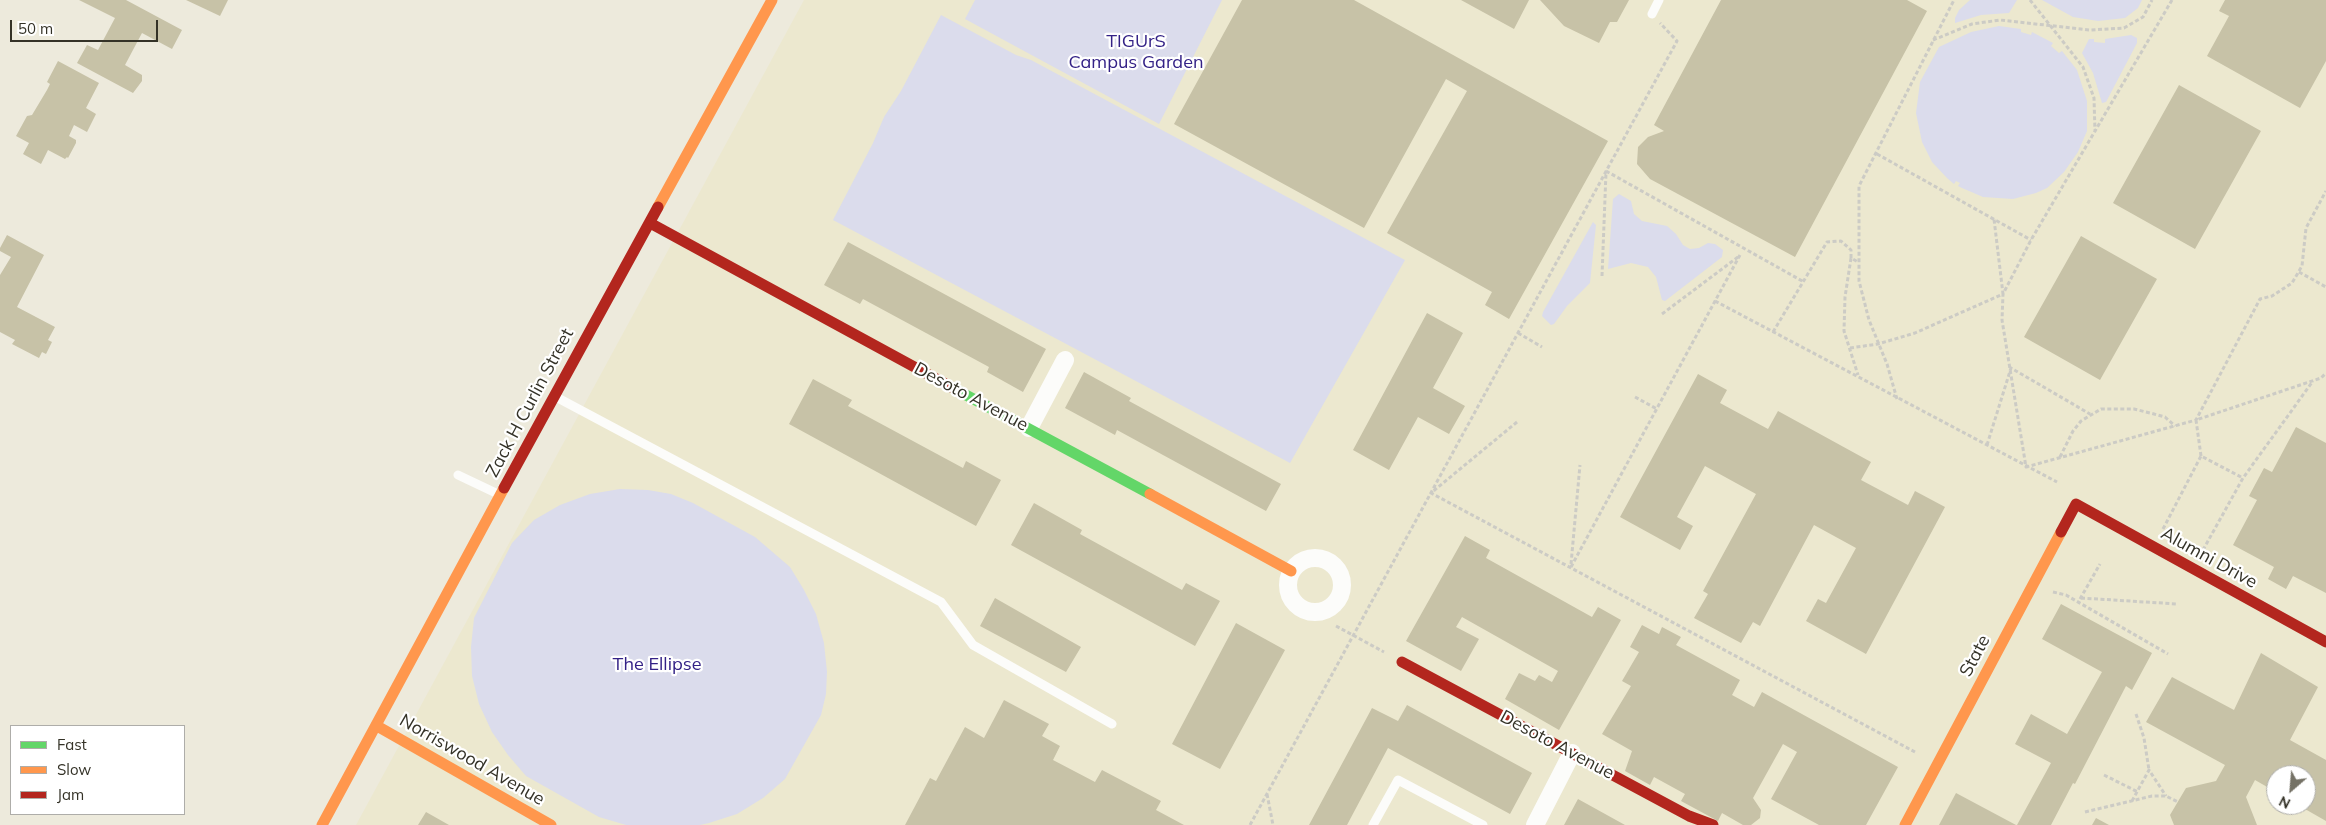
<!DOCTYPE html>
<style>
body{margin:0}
#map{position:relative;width:2326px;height:825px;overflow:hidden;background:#edeadc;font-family:Mulish,sans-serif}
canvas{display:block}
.legend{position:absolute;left:10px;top:725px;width:175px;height:90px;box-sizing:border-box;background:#fff;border:1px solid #aeada9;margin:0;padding:6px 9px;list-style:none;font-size:15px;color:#343227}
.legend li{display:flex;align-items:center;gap:10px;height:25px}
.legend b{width:25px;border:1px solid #aeada9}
.north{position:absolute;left:2266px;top:765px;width:50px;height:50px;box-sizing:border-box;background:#fff;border:1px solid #aeada9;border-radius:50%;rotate:207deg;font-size:14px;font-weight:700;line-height:20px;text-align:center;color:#343227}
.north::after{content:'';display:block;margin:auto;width:18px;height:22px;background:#757266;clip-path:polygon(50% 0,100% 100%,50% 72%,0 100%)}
.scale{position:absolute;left:10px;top:20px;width:148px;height:22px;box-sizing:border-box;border:2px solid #343227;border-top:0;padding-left:6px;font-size:15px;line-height:18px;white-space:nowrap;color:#343227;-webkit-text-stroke:4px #fff;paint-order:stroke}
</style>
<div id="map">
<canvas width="2326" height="825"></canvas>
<ul class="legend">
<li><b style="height:6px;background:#63d668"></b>Fast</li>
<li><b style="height:6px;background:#ff974d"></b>Slow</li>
<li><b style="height:6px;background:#b3261e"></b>Jam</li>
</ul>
<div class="north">N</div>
<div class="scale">50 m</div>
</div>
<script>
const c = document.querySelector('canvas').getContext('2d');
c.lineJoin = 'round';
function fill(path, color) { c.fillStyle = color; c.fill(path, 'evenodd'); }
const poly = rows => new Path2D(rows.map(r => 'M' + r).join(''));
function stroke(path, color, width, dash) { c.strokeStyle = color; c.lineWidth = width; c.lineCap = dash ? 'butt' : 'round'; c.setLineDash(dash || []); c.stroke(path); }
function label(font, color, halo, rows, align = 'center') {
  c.font = font + ' Mulish,sans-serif'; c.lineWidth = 4.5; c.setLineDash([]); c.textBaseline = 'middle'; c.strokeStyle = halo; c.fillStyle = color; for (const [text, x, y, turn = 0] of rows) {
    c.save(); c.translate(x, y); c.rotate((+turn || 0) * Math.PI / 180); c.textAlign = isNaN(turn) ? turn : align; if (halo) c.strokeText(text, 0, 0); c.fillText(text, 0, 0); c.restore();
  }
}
const built = poly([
 [804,0,2326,0,2326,825,356,825],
 [2276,775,2306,775,2306,805,2276,805]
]);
const green = poly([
 [975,0,1222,0,1159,124,965,19],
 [1970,0,2017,0,2009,13,1981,15,1955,23,1955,18,1959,10],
 [2042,0,2142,0,2138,8,2125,18,2098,21,2073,17],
 [941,15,1016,55,1031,60,1405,260,1290,463,833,220,873,143,884,117,901,91],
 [1999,26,2021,29,2021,32,2031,35,2032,32,2053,43,2051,46,2059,53,2062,51,2077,70,2087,101,2087,131,2078,152,2064,172,2047,188,2036,193,2013,199,1983,197,1962,188,1958,186,1960,183,1956,181,1954,184,1947,178,1932,162,1922,142,1916,113,1920,82,1939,47,1971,32],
 [2131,35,2137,38,2137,43,2106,102,2102,103,2093,73,2082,53,2089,39,2094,39,2094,42,2105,43,2105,39],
 [1619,194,1631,201,1634,214,1642,221,1667,226,1676,234,1683,245,1690,249,1699,248,1708,243,1715,244,1723,250,1722,257,1665,301,1662,300,1656,277,1648,267,1631,263,1608,269,1613,199],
 [1593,222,1596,225,1590,283,1567,306,1554,324,1551,325,1542,316,1543,312],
 [620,489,648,490,671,494,693,503,755,537,790,567,804,590,816,614,824,643,827,672,826,694,821,715,785,779,763,798,737,814,709,823,700,825,626,825,599,817,526,776,508,755,492,732,479,704,472,676,471,647,474,618,512,543,534,520,560,505,590,494]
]);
const building = poly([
 [79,0,126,0,182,30,172,49,142,33,125,65,142,75,142,81,133,93,77,63,87,45,98,50,115,18],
 [186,0,228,0,220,16],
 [1242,0,1354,0,1608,141,1509,319,1485,305,1492,292,1387,233,1467,91,1446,79,1364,228,1174,124],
 [1461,0,1529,0,1514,29],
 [1540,0,1629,0,1617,22,1610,22,1599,43,1564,26],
 [1721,0,1907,0,1927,11,1795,257,1650,179,1637,164,1638,147,1648,137,1664,131,1654,125],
 [2225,0,2326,0,2326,61,2300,108,2207,56,2229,16,2219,11],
 [58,61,99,83,86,108,96,114,87,132,74,125,69,136,76,140,76,143,68,158,67,157,65,159,48,150,41,164,23,154,29,143,16,136,27,116,32,115,47,90,50,84,47,82],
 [2179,85,2261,131,2195,249,2113,203],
 [7,235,44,255,17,307,55,327,48,340,52,342,46,354,42,352,39,358,12,344,15,340,0,332,0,275,11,257,0,251,0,248],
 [2081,236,2157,279,2100,380,2024,337],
 [848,242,1046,349,1023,392,987,372,989,367,863,299,860,304,824,285],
 [1427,313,1463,333,1433,388,1465,406,1449,434,1418,417,1389,470,1353,450],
 [1084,372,1131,398,1129,401,1281,484,1266,511,1117,430,1115,435,1065,408],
 [1698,374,1727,390,1720,403,1768,429,1778,411,1871,462,1861,480,1908,505,1915,491,1945,507,1866,654,1806,621,1818,599,1826,603,1856,548,1814,525,1760,626,1753,622,1741,643,1694,618,1708,594,1703,591,1756,494,1705,466,1677,517,1693,526,1680,550,1620,517],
 [813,379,852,400,848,406,963,468,966,461,1001,480,976,526,789,424],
 [2296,427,2326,443,2326,593,2293,576,2286,589,2268,579,2274,567,2233,545,2257,500,2249,496,2264,468,2272,472],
 [1034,503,1082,530,1080,534,1182,590,1186,583,1220,601,1195,646,1011,545],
 [1465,536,1490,550,1486,558,1592,617,1598,607,1621,620,1559,730,1505,699,1519,673,1535,681,1539,675,1552,682,1558,671,1462,617,1456,627,1479,639,1461,671,1406,641],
 [995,598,1081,647,1066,672,980,626],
 [2061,604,2152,653,2132,690,2126,686,2075,784,2073,783,2051,825,2017,825,2051,763,2015,744,2031,714,2067,734,2102,672,2042,639],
 [1236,623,1285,650,1220,769,1172,744],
 [1642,625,1659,634,1662,627,1681,637,1676,645,1740,680,1732,695,1754,707,1762,692,1898,767,1866,825,1819,825,1771,799,1797,752,1783,744,1753,798,1761,810,1760,818,1751,825,1743,825,1722,813,1718,821,1681,801,1685,794,1654,777,1650,785,1625,771,1632,751,1602,734,1631,686,1622,681,1639,652,1630,647],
 [2261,653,2318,687,2290,740,2326,760,2326,821,2298,805,2306,805,2306,775,2276,775,2276,792,2255,780,2246,797,2257,825,2174,825,2170,815,2186,788,2216,781,2225,765,2146,722,2172,677,2234,710],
 [1004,700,1049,724,1042,736,1060,746,1053,760,1095,782,1102,770,1161,801,1156,810,1184,825,905,825,930,778,936,781,965,727,984,738],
 [1407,705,1532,773,1510,814,1388,748,1347,825,1309,825,1372,708,1398,721],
 [1956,793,2016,825,1939,825],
 [1578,799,1625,825,1564,825],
 [426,812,449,825,418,825],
 [2096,818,2109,825,2092,825]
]);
const path = poly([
 [2030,0,2083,67,2094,98,2095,132],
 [2172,0,2031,240,2003,294,2002,320,2026,467,2196,420,2260,299,2272,296,2292,283,2302,266,2306,228,2326,191],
 [1933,40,1972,24,2000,20,2090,30,2124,28,2143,17,2152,0],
 [1877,154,2031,240],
 [1606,171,1804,282],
 [1851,258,1845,297,1844,331,1858,375],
 [2299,272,2326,287],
 [1602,276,1606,172],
 [1715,301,2057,482],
 [1662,314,1738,257],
 [1773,332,1827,242,1841,241,1851,250,1851,258,1858,262],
 [1518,333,1542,347],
 [1850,348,1878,344,1915,333,2003,294,1994,219],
 [1635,397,1657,409],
 [1897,399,1887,364,1869,320,1859,281,1859,186,1954,0],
 [1517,422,1431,493,1915,752],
 [1987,445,2011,368,2090,414],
 [2201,456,2196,420,2321,378,2326,373],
 [2060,457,2073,431,2081,421,2101,409,2134,409,2154,414,2165,417,2175,426],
 [2163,529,2201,456,2243,478],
 [2203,550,2243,478,2313,381],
 [1571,564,1580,465],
 [1571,567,1740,255],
 [2053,592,2066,595,2168,654],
 [2081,598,2177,604],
 [2080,599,2100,564],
 [1336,626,1384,652],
 [2136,714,2144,738,2149,770],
 [2104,775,2138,792],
 [1267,794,1273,825],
 [2132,801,2149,770,2166,796],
 [2085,812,2152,796,2166,796,2178,802],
 [1250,825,1677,41,1660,23]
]);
const lane = poly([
 [1652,14,1659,0],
 [556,397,941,602,973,645,1112,724],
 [458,475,498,494],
 [1373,825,1398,780,1483,825]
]);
const street = poly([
 [1029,428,1065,360],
 '1288 585a27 27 0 1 1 54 0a27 27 0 1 1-54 0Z',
 [1535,825,1572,753]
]);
const fast = poly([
 [953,388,1150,494]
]);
const slow = poly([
 [658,207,772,0],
 [1150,494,1291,571],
 [377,726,551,825],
 [322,825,504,488],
 [1905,825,2061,532]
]);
const jam = poly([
 [650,223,953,388],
 [504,488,658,207],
 [2061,532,2076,504,2326,642],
 [1402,662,1689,816,1713,825]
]);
const parkNames = [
 ["TIGUrS",1136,42],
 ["Campus Garden",1136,63],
 ["The Ellipse",657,665]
];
const streetNames = [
 ["Desoto Avenue",971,397,28],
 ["Zack H Curlin Street",530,403,-62],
 ["Alumni Drive",2209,558,29],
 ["State",1975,656,-62],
 ["Desoto Avenue",1557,745,28],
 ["Norriswood Avenue",472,760,30]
];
fill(built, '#ece8cf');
fill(green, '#dbdcec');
fill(building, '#c7c2a7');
stroke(path, '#cccbc5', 3, [4, 2.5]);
stroke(lane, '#fcfcfa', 9);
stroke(street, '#fcfcfa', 18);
stroke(fast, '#63d668', 11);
stroke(slow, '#ff974d', 11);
stroke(jam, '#b3261e', 11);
label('18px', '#332186', '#fff', parkNames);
label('18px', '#343227', '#fff', streetNames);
</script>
